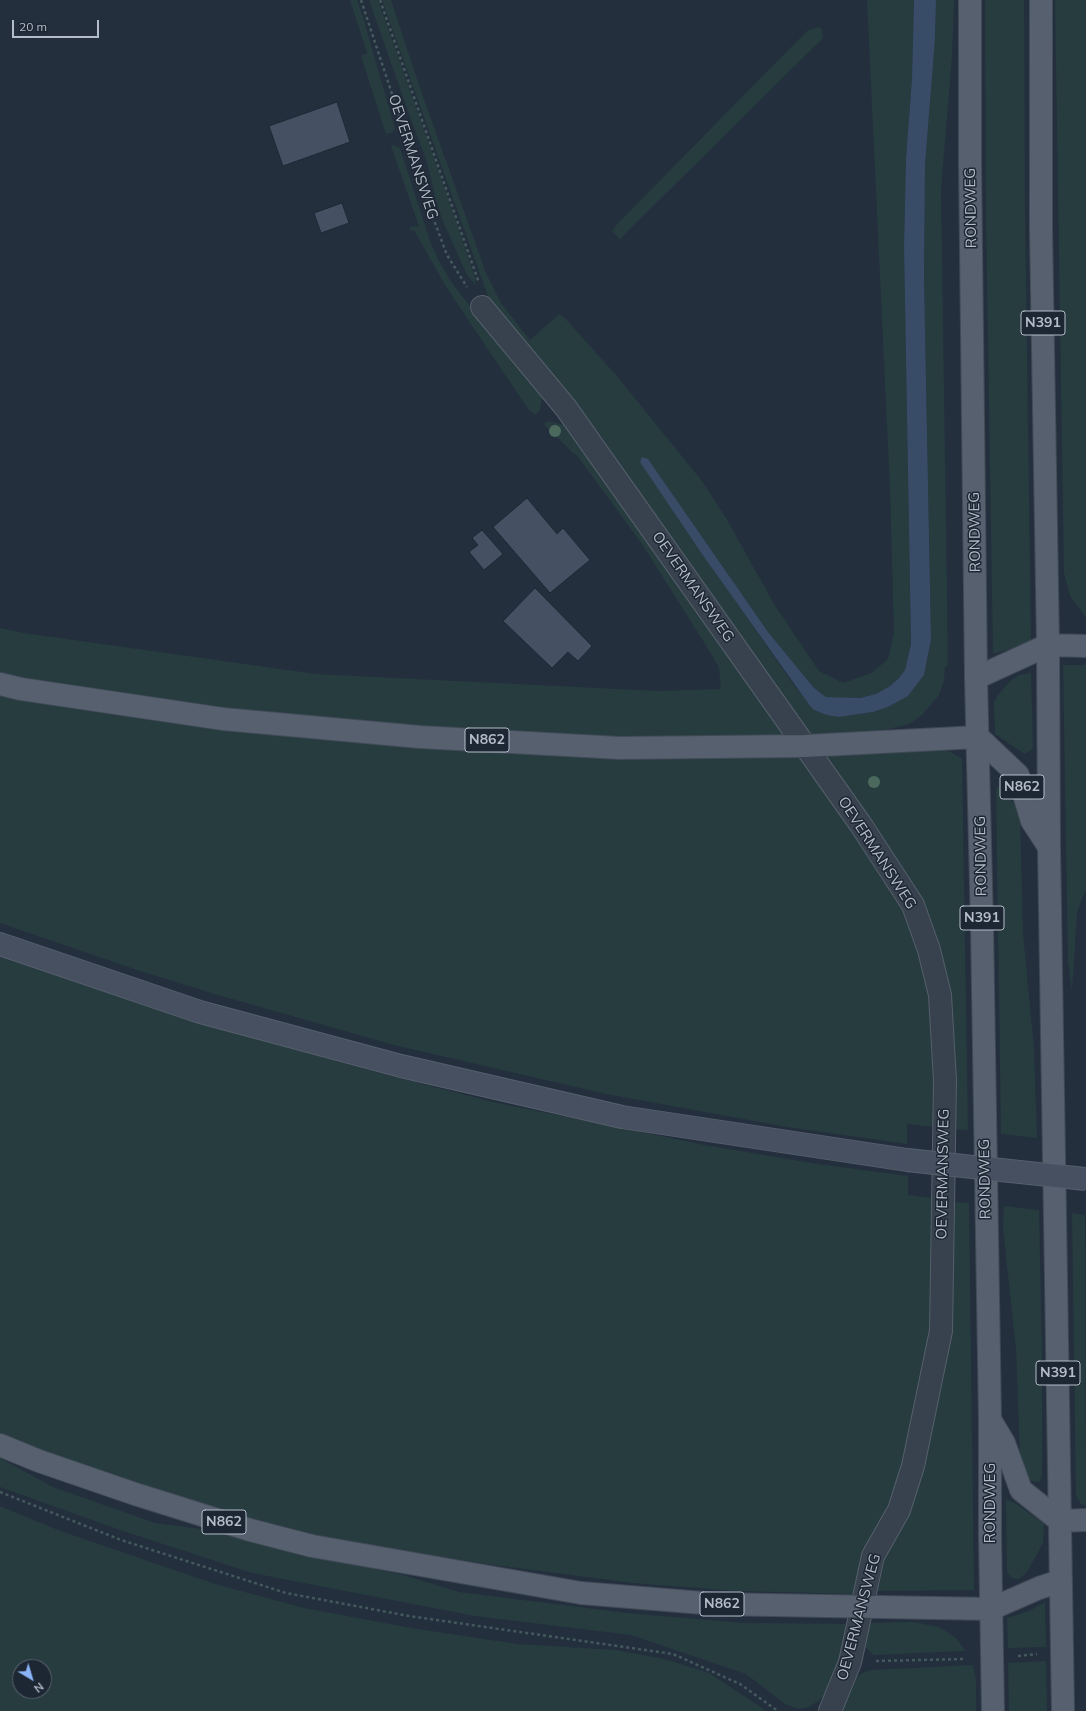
<!DOCTYPE html>
<style>
body{margin:0}
#map{position:relative;width:1086px;height:1711px;overflow:hidden;background:#242f3e;font-family:Mulish,sans-serif}
canvas{display:block}
.north{position:absolute;left:12px;top:1659px;width:40px;height:40px;box-sizing:border-box;background:#1d2633;border:1px solid #59626f;border-radius:50%;rotate:142deg;font-size:11px;font-weight:700;line-height:16px;text-align:center;color:#b4bcc9}
.north::after{content:'';display:block;margin:auto;width:14px;height:18px;background:#8ab4f8;clip-path:polygon(50% 0,100% 100%,50% 72%,0 100%)}
.scale{position:absolute;left:12px;top:20px;width:87px;height:18px;box-sizing:border-box;border:2px solid #b4bcc9;border-top:0;padding-left:5px;font-size:12px;line-height:14px;white-space:nowrap;color:#b4bcc9;-webkit-text-stroke:3px #1d2633;paint-order:stroke}
</style>
<div id="map">
<canvas width="1086" height="1711"></canvas>
<div class="north">N</div>
<div class="scale">20 m</div>
</div>
<script>
const c = document.querySelector('canvas').getContext('2d');
c.lineJoin = 'round';
function fill(path, color) { c.fillStyle = color; c.fill(path, 'evenodd'); }
const poly = rows => new Path2D(rows.map(r => 'M' + r).join(''));
function stroke(path, color, width, dash) { c.strokeStyle = color; c.lineWidth = width; c.lineCap = dash ? 'butt' : 'round'; c.setLineDash(dash || []); c.stroke(path); }
function label(font, color, halo, rows, align = 'center') {
  c.font = font + ' Mulish,sans-serif'; c.lineWidth = 3; c.setLineDash([]); c.textBaseline = 'middle'; c.strokeStyle = halo; c.fillStyle = color; for (const [text, x, y, turn = 0] of rows) {
    c.save(); c.translate(x, y); c.rotate((+turn || 0) * Math.PI / 180); c.textAlign = isNaN(turn) ? turn : align; if (halo) c.strokeText(text, 0, 0); c.fillText(text, 0, 0); c.restore();
  }
}
const green = poly([
 [350,0,357,0,363,17,395,129,391,133,386,134,361,56,367,53],
 [369,0,378,0,455,218,475,278,476,286,466,273,442,219,435,196,426,159,410,117],
 [382,0,391,0,420,88,486,273,501,303,530,340,559,314,564,317,616,375,702,481,726,518,774,604,819,671,843,683,871,673,888,659,894,633,890,489,867,0,914,0,912,78,906,158,904,247,911,644,905,670,899,678,890,686,876,694,860,698,826,697,814,688,768,632,648,459,678,519,794,685,814,710,839,717,873,712,888,707,908,696,924,675,927,662,931,640,924,276,925,165,935,39,936,0,954,0,952,57,941,189,948,665,945,667,944,681,939,695,922,715,909,724,881,731,864,733,811,735,692,570,602,437,489,299],
 [985,0,1024,0,1025,208,1031,643,993,654,986,214],
 [1055,0,1086,0,1086,618,1070,596,1064,573],
 [818,27,822,29,823,38,620,239,612,231,618,223,807,31],
 [393,145,400,148,430,241,439,261,450,280,480,320,543,393,540,410,535,415,529,410,487,348,445,285,414,230,411,231,409,227,419,226,391,146],
 [548,421,569,426,733,655,785,737,656,738,539,735,376,725,207,708,0,675,0,628,24,633,316,674,658,691,721,689,719,668,712,655,642,544,576,454,574,454,544,424],
 [1063,665,1086,665,1086,889,1077,912,1072,991,1068,961],
 [1031,673,1033,749,1025,754,995,734,994,702,998,695,1010,681,1019,675],
 [0,692,482,750,676,759,772,755,799,755,900,899,915,935,931,1002,934,1127,907,1124,907,1144,787,1127,606,1094,394,1045,218,995,137,970,0,923],
 [947,750,962,759,968,1130,953,1129,912,885,828,757,830,755],
 [999,786,1017,807,1020,815,1023,933,1034,1049,1037,1138,1001,1134,996,789],
 [0,957,176,1016,372,1071,493,1102,705,1145,818,1164,908,1176,908,1195,932,1198,933,1244,931,1332,904,1461,885,1512,862,1554,853,1594,738,1591,633,1583,494,1565,377,1547,255,1523,136,1487,0,1435],
 [952,1202,969,1203,974,1590,878,1591,886,1552,906,1522,911,1509,944,1377,950,1304],
 [1004,1206,1039,1210,1042,1354,1042,1476,1040,1481,1037,1482,1029,1480,1020,1458,1016,1349,1003,1228],
 [1072,1213,1085,1215,1086,1506,1081,1504,1076,1495],
 [0,1458,53,1487,155,1523,225,1532,332,1559,407,1576,459,1592,627,1613,744,1623,847,1624,839,1660,826,1693,819,1701,808,1707,798,1709,785,1704,746,1674,631,1635,475,1616,252,1573,120,1530,0,1487],
 [1006,1499,1015,1503,1044,1524,1043,1543,1027,1572,1019,1579,1012,1578,1007,1572],
 [0,1506,58,1530,215,1584,304,1608,411,1628,518,1644,616,1650,664,1659,709,1673,759,1706,765,1711,0,1711],
 [20,1667,44,1667,44,1691,20,1691],
 [1045,1602,1046,1647,1008,1648,1007,1618,1029,1611],
 [913,1622,939,1627,947,1632,957,1639,965,1651,874,1655,865,1647,866,1629,869,1623],
 [1046,1661,1047,1711,1009,1711,1008,1663],
 [973,1665,976,1680,976,1711,842,1711,857,1677,864,1672,871,1670]
]);
const water = poly([
 [914,0,936,0,935,39,925,165,924,276,931,640,924,675,908,696,888,707,873,712,839,717,827,715,814,710,810,706,702,554,640,462,642,457,648,459,768,632,814,688,826,697,860,698,876,694,890,686,899,678,905,670,911,644,904,247,906,158,912,78]
]);
const building = poly([
 [337,102,350,142,283,166,269,126,337,102],
 [342,203,349,223,321,233,314,213,342,203],
 [527,498,557,534,563,528,590,560,550,593,493,527,527,498],
 [482,530,503,554,484,570,469,552,478,545,472,538,482,530],
 [535,588,592,646,578,661,568,652,552,668,503,621,535,588]
]);
const path = poly([
 [361,0,432,215,447,255,467,287],
 [380,0,479,283],
 [0,1492,121,1540,286,1593,409,1616,673,1654,740,1684,778,1711],
 [1018,1656,1037,1654],
 [876,1661,965,1659]
]);
const street = poly([
 [482,307,566,408,861,825,913,905,929,950,940,995,945,1081,941,1331,913,1466,899,1510,873,1556,850,1662,830,1711]
]);
const secondary = poly([
 [0,944,200,1012,401,1066,622,1117,907,1160]
]);
const primary = poly([
 [970,0,970,162,976,678,982,927,990,1420,990,1536,993,1711],
 [1041,0,1041,231,1048,645,1049,847,1063,1711],
 [976,678,1048,645,1086,646],
 [0,684,21,689,223,719,420,737,620,748,805,746,978,737,1018,775,1032,821,1049,847],
 [992,1423,1004,1443,1021,1490,1060,1521,1086,1520],
 [0,1445,39,1461,135,1494,250,1530,312,1546,581,1593,715,1604,991,1609,1039,1588,1060,1581]
]);
const secondaryBridge = poly([
 [907,1160,1086,1179]
]);
const trees = [
 [555,431],
 [874,782]
];
const shields = [
 [1043,323,44],
 [487,740,44],
 [1022,787,44],
 [982,918,44],
 [1058,1373,44],
 [224,1522,44],
 [722,1604,44]
];
const shieldNames = [
 ["N391",1043,323],
 ["N862",487,740],
 ["N862",1022,787],
 ["N391",982,918],
 ["N391",1058,1373],
 ["N862",224,1522],
 ["N862",722,1604]
];
const streetNames = [
 ["OEVERMANSWEG",413,157,72],
 ["RONDWEG",971,208,-91],
 ["RONDWEG",975,532,-91],
 ["OEVERMANSWEG",693,587,55],
 ["OEVERMANSWEG",877,853,57],
 ["RONDWEG",981,856,-91],
 ["OEVERMANSWEG",943,1174,-89],
 ["RONDWEG",985,1179,-91],
 ["RONDWEG",990,1503,-90],
 ["OEVERMANSWEG",859,1617,-75]
];
fill(green, '#263c3f');
fill(water, '#394c67');
fill(building, '#455162');
stroke(building, '#1f2835', 1);
stroke(street, '#565f6c', 24);
stroke(secondary, '#565f6c', 24);
stroke(primary, '#414a57', 24);
stroke(path, '#44595c', 2.5, [3, 3]);
stroke(street, '#38414e', 22);
stroke(secondary, '#465061', 22);
stroke(primary, '#56606e', 22);
stroke(secondaryBridge, '#565f6c', 24, []);
stroke(secondaryBridge, '#465061', 22);
c.fillStyle = '#4b6a5d';
for (const [x, y] of trees) { c.beginPath(); c.arc(x, y, 6, 0, 2 * Math.PI); c.fill(); }
for (const [x, y, w] of shields) { const box = new Path2D(); box.roundRect(x - w / 2, y - 12, w, 24, 3); c.fillStyle = '#1d2633'; c.fill(box); stroke(box, '#b4bcc9', 1); }
label('bold 14px', '#b4bcc9', null, shieldNames);
label('15px', '#b4bcc9', '#1d2633', streetNames);
</script>
